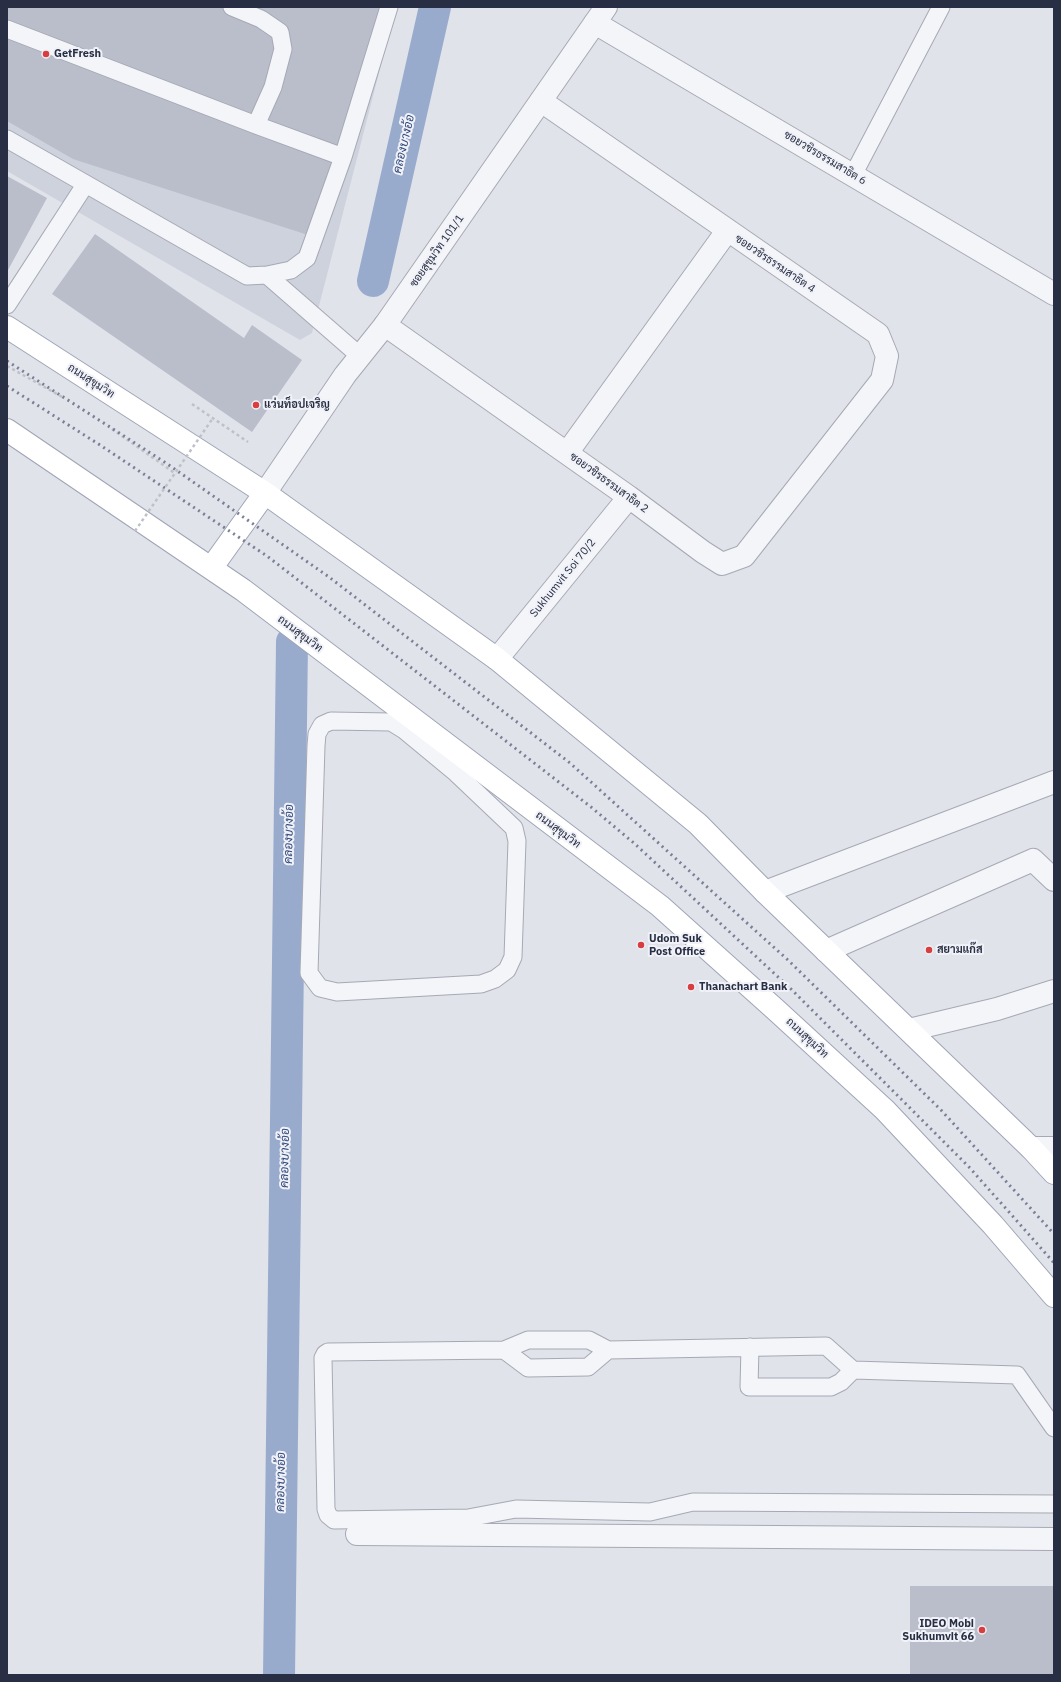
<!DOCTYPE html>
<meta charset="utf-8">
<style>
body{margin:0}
#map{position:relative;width:1061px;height:1682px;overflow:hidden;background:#e1e3ea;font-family:"IBM Plex Sans",sans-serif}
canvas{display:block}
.frame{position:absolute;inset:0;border:8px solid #282e43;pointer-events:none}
</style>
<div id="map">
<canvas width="1061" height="1682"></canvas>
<div class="frame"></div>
</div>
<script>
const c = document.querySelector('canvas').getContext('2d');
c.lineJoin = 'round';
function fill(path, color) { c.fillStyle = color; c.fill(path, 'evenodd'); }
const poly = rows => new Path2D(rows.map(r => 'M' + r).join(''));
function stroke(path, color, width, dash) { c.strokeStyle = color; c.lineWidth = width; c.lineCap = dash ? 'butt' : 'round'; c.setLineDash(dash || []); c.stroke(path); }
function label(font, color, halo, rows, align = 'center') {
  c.font = font + ' "IBM Plex Sans",Sarabun,sans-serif'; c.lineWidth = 4; c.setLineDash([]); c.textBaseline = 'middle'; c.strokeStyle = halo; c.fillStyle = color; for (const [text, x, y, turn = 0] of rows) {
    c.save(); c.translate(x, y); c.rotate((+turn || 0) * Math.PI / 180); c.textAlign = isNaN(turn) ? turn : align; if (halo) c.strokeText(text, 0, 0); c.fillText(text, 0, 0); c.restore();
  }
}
const built = poly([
 [7,7,396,7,312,333,300,340,7,171]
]);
const canal = poly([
 [373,281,435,7],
 [279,1675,292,642]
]);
const building = poly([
 [7,7,383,7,308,235,73,159,7,121],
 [7,176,47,198,7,272],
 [95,234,244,338,252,325,302,360,252,432,52,294],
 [910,1586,1054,1586,1054,1675,910,1675]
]);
const path = poly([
 [7,366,64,398],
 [192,404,248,442],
 [112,429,176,474]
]);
const service = poly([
 [232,7,261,19,280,32,283,49,273,87,256,125],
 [7,29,256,125,343,157],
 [7,139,247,276,267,275,291,270,307,258,343,157,389,7],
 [853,175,941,7],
 [267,275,360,356],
 [7,305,85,185],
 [331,721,391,722,404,730,456,773,514,828,517,841,513,957,507,970,495,979,481,984,337,992,320,988,309,973,316,746,317,734,322,725,331,721],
 [750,1347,749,1387,831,1387,841,1382,853,1370],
 [504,1350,528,1368,588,1367,608,1350],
 [1054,1428,1017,1375,853,1370,826,1346,608,1350,589,1340,528,1340,504,1350,328,1352,325,1354,323,1358,326,1509,328,1515,334,1520,468,1518,516,1509,650,1512,693,1502,1054,1504]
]);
const minor = poly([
 [595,23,1054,294],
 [385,325,629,497,703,552,722,564,744,556,882,380,887,356,878,334,541,101],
 [567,453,727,231],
 [497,659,629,497],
 [765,892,1054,782],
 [826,951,1033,860,1054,880],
 [909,1030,997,1009,1054,991],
 [1031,1148,1054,1148],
 [357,1534,1054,1539]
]);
const tertiary = poly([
 [265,493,345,375,385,325,606,7]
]);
const primary = poly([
 [7,327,265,493,497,659,698,824,765,892,1031,1148,1054,1173],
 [7,430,243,590,660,906,776,1010,885,1110,993,1225,1054,1296],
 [212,567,265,493]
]);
const rail = poly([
 [7,361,166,463,329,577,570,763,789,961,941,1110,1054,1234],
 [7,386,100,445,267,556,591,807,635,844,791,989,970,1168,1054,1263]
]);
const pathBridge = poly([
 [135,531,213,418]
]);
const markers = [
 [46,54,4,"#d83d3f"],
 [256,405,4,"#d83d3f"],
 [641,945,4,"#d83d3f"],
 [929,950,4,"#d83d3f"],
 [691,987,4,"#d83d3f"],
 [982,1630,4,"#d83d3f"]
];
const poiNames = [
 ["GetFresh",54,54],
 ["แว่นท็อปเจริญ",264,405],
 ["Udom Suk",649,939],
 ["Post Office",649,952],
 ["สยามแก๊ส",937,950],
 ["Thanachart Bank",699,987],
 ["IDEO Mobi",974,1624,"right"],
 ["Sukhumvit 66",974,1637,"right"]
];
const streetNames = [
 ["ซอยวชิรธรรมสาธิต 6",825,158,31],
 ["ซอยสุขุมวิท 101/1",437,251,-55],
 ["ซอยวชิรธรรมสาธิต 4",775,264,34],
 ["ถนนสุขุมวิท",91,381,33],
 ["ซอยวชิรธรรมสาธิต 2",609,483,36],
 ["Sukhumvit Soi 70/2",563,578,-51],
 ["ถนนสุขุมวิท",300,634,37],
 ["ถนนสุขุมวิท",558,830,37],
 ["ถนนสุขุมวิท",807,1038,43]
];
const waterNames = [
 ["คลองบางอ้อ",404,144,-77],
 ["คลองบางอ้อ",289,834,-89],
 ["คลองบางอ้อ",285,1158,-89],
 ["คลองบางอ้อ",281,1482,-89]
];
fill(built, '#ced2dd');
stroke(canal, '#99abcd', 32);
fill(building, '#babecb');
stroke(service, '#a6a9b5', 19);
stroke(minor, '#a6a9b5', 24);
stroke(tertiary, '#a6a9b5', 24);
stroke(primary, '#9fa5b7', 24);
stroke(path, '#bfc1c9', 2.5, [3, 3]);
stroke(service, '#f4f5f8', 17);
stroke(minor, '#f4f5f8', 22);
stroke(tertiary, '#f4f5f8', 22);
stroke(primary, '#fff', 22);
stroke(rail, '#798095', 3, [2, 4]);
stroke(pathBridge, '#bfc1c9', 2.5, [3, 3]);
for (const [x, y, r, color] of markers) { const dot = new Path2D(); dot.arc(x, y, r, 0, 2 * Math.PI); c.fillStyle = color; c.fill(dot); stroke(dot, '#f0f2f8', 1.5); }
label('bold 11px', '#282e43', '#f0f2f8', poiNames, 'left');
label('11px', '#282e43', '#f0f2f8', streetNames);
label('italic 12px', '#2e467b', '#f0f2f8', waterNames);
</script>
